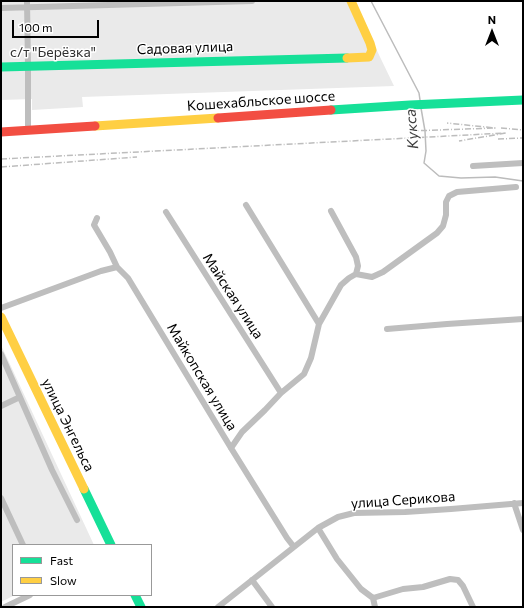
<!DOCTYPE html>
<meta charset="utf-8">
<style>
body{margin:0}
#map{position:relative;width:524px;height:608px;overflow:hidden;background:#fff;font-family:Commissioner,sans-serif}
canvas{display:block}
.frame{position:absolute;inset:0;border:2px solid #000;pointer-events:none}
.legend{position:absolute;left:12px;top:544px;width:140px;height:52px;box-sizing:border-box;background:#fff;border:1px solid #999;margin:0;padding:5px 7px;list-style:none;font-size:12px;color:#000}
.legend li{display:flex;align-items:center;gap:8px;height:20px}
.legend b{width:20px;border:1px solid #999}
.north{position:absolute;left:472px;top:12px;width:40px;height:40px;-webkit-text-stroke:3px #fff;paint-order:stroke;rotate:0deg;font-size:11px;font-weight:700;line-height:16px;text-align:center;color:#000}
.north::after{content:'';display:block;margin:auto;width:14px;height:18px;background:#000;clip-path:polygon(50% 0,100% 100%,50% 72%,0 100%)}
.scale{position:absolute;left:12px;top:20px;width:87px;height:18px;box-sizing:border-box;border:2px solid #000;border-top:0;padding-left:5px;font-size:12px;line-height:14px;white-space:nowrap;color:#000;-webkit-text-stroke:3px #fff;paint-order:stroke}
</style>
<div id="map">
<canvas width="524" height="608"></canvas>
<div class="frame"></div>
<ul class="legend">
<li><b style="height:5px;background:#16e098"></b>Fast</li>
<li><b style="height:5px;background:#ffcf43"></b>Slow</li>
</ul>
<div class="north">N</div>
<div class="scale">100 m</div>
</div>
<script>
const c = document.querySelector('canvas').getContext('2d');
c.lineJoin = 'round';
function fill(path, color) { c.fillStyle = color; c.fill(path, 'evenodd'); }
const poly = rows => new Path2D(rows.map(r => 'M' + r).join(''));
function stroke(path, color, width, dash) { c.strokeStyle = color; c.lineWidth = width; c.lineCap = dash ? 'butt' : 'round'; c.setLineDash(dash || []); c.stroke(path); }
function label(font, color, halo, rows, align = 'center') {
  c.font = font + ' Commissioner,sans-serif'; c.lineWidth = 3; c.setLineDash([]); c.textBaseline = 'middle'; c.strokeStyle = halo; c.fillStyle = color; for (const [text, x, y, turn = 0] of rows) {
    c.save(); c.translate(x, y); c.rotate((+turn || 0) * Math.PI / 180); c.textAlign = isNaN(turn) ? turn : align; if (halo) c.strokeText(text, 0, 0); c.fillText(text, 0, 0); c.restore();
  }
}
const green = poly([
 [1,1,353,1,394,86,82,97,83,107,32,110,32,99,1,100],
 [1,345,94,545,13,545,13,595,15,595,1,602]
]);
const stream = poly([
 [371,1,419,93,420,100],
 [421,108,425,131,426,151,424,163,439,176,461,178,495,177,523,181]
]);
const street = poly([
 [27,1,28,66,28,130],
 [1,8,252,1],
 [473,166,523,163],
 [246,205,319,324],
 [331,211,356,257,358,266,356,274],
 [166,212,281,393],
 [97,218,94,225,110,252,117,267,128,278,231,448,287,538,294,547],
 [1,308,101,271,117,267],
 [387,329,447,324,523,319],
 [1,354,52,470,77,520],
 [1,406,20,397],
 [231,448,242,432,265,410,281,393,304,374,311,358,319,324,341,285,349,278,356,274,372,277,383,272,437,233,443,226,446,215,446,202,449,196,457,192,516,187],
 [1,498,23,545],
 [514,503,523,530],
 [318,528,337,559,361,589,373,598,375,607],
 [252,580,272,607],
 [373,598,403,589,423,587,450,579,458,580,463,586,473,607],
 [5,607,30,595],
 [218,607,318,528,338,517,354,513,405,512,451,509,523,503]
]);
const fast = poly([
 [1,67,347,58],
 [331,110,410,105,523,100],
 [84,489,111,545],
 [135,595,141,607]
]);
const slow = poly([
 [347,58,369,57,372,50,370,43,351,1],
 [95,126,218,118],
 [1,317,84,489]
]);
const jam = poly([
 [218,118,331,110],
 [1,132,95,126]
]);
const rail = poly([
 [501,128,523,130],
 [410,131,495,128,447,123],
 [498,139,523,138],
 [1,159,506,133,459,141],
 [1,167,137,157]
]);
const streetNames = [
 ["Садовая улица",185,48,-2],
 ["Кошехабльское шоссе",261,101,-4],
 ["Майская улица",233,296,57],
 ["Майкопская улица",202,377,59],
 ["улица Энгельса",68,425,64],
 ["улица Серикова",403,500,-4]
];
const parkNames = [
 ["с/т \"Берёзка\"",53,52]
];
const waterNames = [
 ["Кукса",412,129,-94]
];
fill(green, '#eaeaea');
stroke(stream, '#bcbcbc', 1.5);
stroke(street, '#bebebe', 6);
stroke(fast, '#16e098', 9);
stroke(slow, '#ffcf43', 9);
stroke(jam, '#f24e42', 9);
stroke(rail, '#bdbdbd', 1.5, [6, 2, 1, 2]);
label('14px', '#000', '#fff', streetNames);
label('14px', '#2f2f2f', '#fff', parkNames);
label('italic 15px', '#404040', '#fff', waterNames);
</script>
